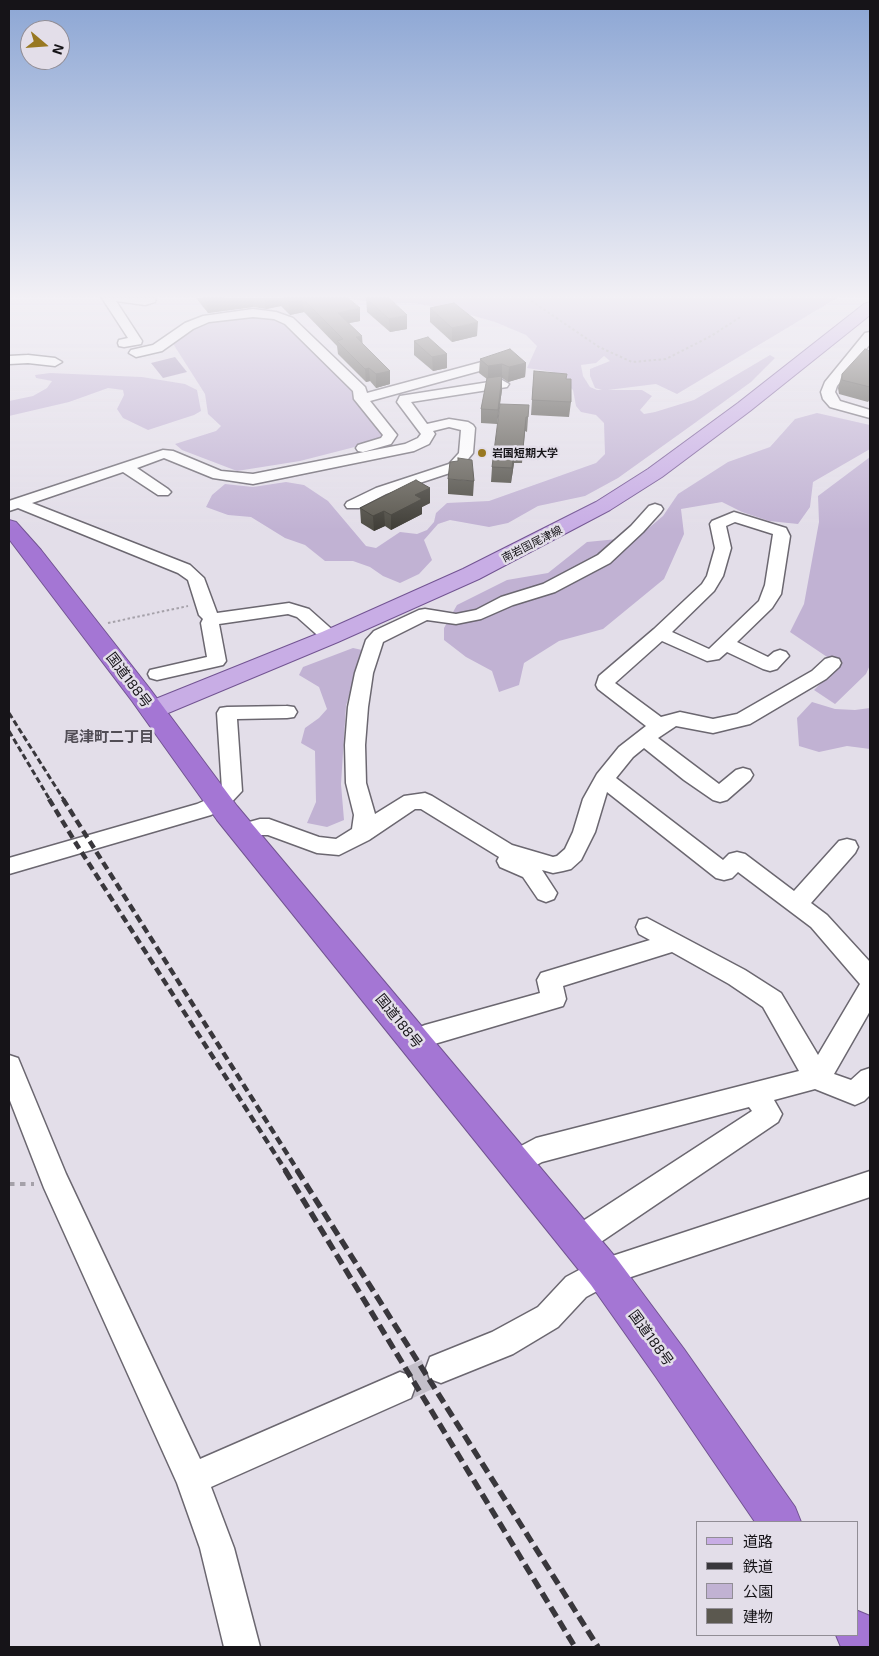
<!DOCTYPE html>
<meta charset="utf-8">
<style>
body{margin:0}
#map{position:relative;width:879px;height:1656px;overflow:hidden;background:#e3dee9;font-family:"Exo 2","Noto Sans JP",sans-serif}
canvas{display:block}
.frame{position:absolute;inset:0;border:10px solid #161418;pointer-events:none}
.legend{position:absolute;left:696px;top:1521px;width:162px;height:115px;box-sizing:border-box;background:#e3dee9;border:1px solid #918d95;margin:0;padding:6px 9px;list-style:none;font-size:15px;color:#161418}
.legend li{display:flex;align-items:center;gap:10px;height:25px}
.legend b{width:25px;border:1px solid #918d95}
.north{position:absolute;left:20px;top:20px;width:50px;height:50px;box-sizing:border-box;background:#e3dee9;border:1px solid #918d95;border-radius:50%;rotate:108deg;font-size:14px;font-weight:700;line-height:20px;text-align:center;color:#161418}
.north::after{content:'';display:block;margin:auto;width:18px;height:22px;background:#987821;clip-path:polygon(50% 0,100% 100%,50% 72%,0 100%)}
</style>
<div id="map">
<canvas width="879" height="1656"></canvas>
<div class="frame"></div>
<ul class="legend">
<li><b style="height:6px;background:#c8ade5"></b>道路</li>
<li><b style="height:6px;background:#39373c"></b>鉄道</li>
<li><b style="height:14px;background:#c1b2d3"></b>公園</li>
<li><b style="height:14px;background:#5b584f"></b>建物</li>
</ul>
<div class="north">N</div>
</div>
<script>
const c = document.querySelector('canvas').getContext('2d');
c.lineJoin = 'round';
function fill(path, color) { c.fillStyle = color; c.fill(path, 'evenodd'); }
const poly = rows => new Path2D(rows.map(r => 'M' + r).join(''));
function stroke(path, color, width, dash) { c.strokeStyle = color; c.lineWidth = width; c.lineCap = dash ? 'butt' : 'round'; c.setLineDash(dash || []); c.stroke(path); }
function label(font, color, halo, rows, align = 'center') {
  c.font = font + ' "Exo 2","Noto Sans JP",sans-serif'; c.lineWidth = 5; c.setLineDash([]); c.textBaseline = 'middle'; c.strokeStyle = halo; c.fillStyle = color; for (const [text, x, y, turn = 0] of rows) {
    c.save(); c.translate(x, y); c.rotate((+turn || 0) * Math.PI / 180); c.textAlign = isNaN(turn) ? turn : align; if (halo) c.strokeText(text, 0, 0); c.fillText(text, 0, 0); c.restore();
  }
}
const green = poly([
 [345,298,837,298,677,394,656,384,608,390,642,390,652,396,640,410,644,414,655,412,694,400,770,355,775,358,751,382,692,425,618,478,585,496,538,506,508,523,489,527,450,520,438,524,424,540,432,560,419,574,400,583,383,576,370,567,353,561,325,561,305,545,285,538,251,517,228,515,206,507,212,495,225,484,253,487,286,482,304,485,328,501,366,546,376,548,400,532,417,534,427,530,434,522,436,513,447,503,489,501,596,463,605,454,604,423,596,415,581,412,576,406,573,390,553,372,527,368,537,346,526,335,495,322,453,310,413,303,383,304],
 [604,356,610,361,590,369,590,376,595,388,602,390,597,390,590,387,583,376,581,365,596,363],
 [241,316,274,318,287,322,355,391,353,400,385,435,382,440,300,461,237,471,182,450,175,444,216,431,221,426,208,414,205,394,172,342,193,327,212,320],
 [50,373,142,377,185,384,197,390,201,411,194,415,148,430,123,418,117,409,124,395,123,390,108,388,69,402,9,416,9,401,33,396,47,388,52,381,36,378,35,375],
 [817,413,870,425,870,449,813,482,810,507,798,524,769,521,742,512,722,502,681,509,684,534,664,579,603,629,559,641,524,663,519,685,499,692,492,671,466,657,444,640,444,628,457,605,507,580,548,573,587,542,638,537,663,516,678,494,728,462,770,447,795,419],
 [870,457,870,665,866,674,835,704,814,690,839,665,790,632,804,604,819,522,818,496],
 [353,648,362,650,346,706,341,784,344,820,327,827,307,823,316,802,315,751,301,743,305,728,319,718,327,709,319,687,299,675,303,667],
 [812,702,835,709,855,710,870,708,870,749,847,746,819,752,799,746,797,718]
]);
const water = poly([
 [175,357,187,372,163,378,151,363]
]);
const minorTunnel = poly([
 [400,1387,441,1368]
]);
const pathFar1 = poly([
 [527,298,599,347,632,362,666,359,711,336,742,316],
 [768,300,772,298],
 [108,623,188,606]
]);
const path = poly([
 [9,1184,34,1184]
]);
const minor = poly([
 [102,298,156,298,155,302,145,305,116,301,142,341,141,344,124,347,119,346,118,343,119,340,128,338,102,298],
 [253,309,276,312,293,318,365,387,367,393,489,360,496,364,494,367,370,401,397,435,391,444,363,452,358,451,356,448,358,445,381,438,383,435,354,399,353,391,285,324,274,319,253,317,209,322,193,329,162,351,136,357,129,353,131,350,153,345,185,323,203,316,253,309],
 [870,332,870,344,837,386,835,392,840,401,870,410,870,418,830,407,823,399,821,392,825,382,865,333,870,332],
 [28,355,55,358,62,362,55,366,28,363,9,364,9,356,28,355],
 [502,380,509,384,507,387,411,402,427,424,449,419,468,422,473,425,475,428,473,453,459,470,386,494,359,508,347,508,345,505,347,502,376,488,449,464,459,453,461,430,449,427,433,431,435,434,429,444,414,451,253,484,213,478,164,458,137,468,168,489,171,492,168,495,158,495,123,472,32,503,190,565,204,578,217,613,289,603,309,609,336,633,339,637,336,641,330,643,324,641,297,617,288,614,219,624,226,661,223,665,157,680,150,678,148,674,150,670,207,657,201,623,203,619,199,615,188,580,178,573,18,508,9,511,9,501,163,450,173,451,221,471,253,474,405,444,418,438,421,434,397,402,400,396,502,380],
 [655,504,661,506,663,509,661,512,643,532,610,563,555,592,513,605,481,619,456,624,427,620,383,642,373,673,368,707,365,745,366,783,375,814,404,796,425,793,432,796,512,845,553,857,557,856,565,849,573,832,583,799,597,774,619,747,646,726,598,689,596,685,599,676,654,629,702,584,707,576,715,548,710,524,712,521,734,512,786,528,790,536,781,594,772,608,737,642,768,657,774,652,780,650,786,652,789,656,777,669,770,671,763,669,727,652,719,659,707,661,662,641,615,683,661,717,680,712,713,719,737,714,812,671,825,659,832,657,839,659,841,663,839,667,826,679,750,724,713,733,676,726,658,738,719,784,736,770,743,768,750,770,753,775,750,780,727,800,720,802,713,800,684,780,644,748,633,757,616,778,723,860,729,854,737,852,745,854,794,891,839,841,847,839,855,841,858,847,855,853,811,903,827,915,870,962,870,1011,834,1074,851,1080,861,1071,870,1068,870,1095,864,1101,855,1105,815,1089,774,1100,782,1114,778,1122,589,1250,579,1254,569,1250,565,1240,569,1230,752,1111,749,1107,542,1162,516,1176,506,1172,502,1163,506,1154,536,1138,799,1071,763,1007,729,984,672,952,563,986,566,999,563,1006,431,1045,415,1052,406,1049,403,1041,406,1033,425,1025,540,993,537,980,541,973,650,940,639,934,636,927,639,920,647,918,745,970,781,993,818,1055,860,984,811,927,738,872,732,878,724,880,716,878,607,792,595,832,581,860,571,869,563,871,553,873,542,870,557,893,554,899,546,902,538,899,523,877,500,867,497,861,499,857,421,809,415,809,369,840,339,855,317,853,268,835,260,835,243,840,235,838,232,832,235,826,260,819,269,819,319,837,336,839,352,829,354,815,346,783,345,745,348,707,355,673,366,640,374,631,419,610,425,609,456,614,476,610,501,597,543,584,598,555,631,526,649,506,655,504],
 [735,522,773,534,765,585,759,601,709,649,672,632,714,591,723,576,731,548,726,526,735,522],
 [287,706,294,707,297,712,294,717,287,718,237,719,242,791,227,807,211,815,9,874,9,858,197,804,213,797,222,789,217,713,220,708,227,707,287,706],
 [9,1055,18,1058,66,1174,200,1459,400,1372,411,1376,415,1387,411,1398,211,1487,234,1548,260,1647,224,1647,200,1548,177,1483,44,1188,9,1098,9,1055],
 [870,1171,870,1197,610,1284,586,1297,558,1327,513,1354,441,1383,430,1379,426,1368,430,1357,492,1332,538,1307,566,1277,594,1262,870,1171]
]);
const major = poly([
 [870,302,870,315,750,411,662,477,610,510,479,579,338,642,161,716,152,718,143,716,140,710,143,704,322,632,463,569,596,502,648,469,738,403,864,304,870,302]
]);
const highway = poly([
 [9,520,16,522,41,550,150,689,237,806,617,1259,684,1349,795,1507,801,1522,755,1522,656,1377,591,1285,217,820,132,701,9,539,9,520],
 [858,1611,870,1616,870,1647,841,1647,836,1635,858,1635,858,1611]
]);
const railFar2 = poly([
 [9,713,64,800],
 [9,731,50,800]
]);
const railFar1 = poly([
 [49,799,77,845,286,1171],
 [63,799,298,1171]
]);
const rail = poly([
 [285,1170,575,1647],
 [297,1170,598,1647]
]);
const wall = poly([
 [196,298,348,298,360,321,349,323,362,344,390,371,390,384,376,388,370,381,366,382,338,354,337,346,304,312,290,315,281,306,266,309,253,307,208,313],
 [366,298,407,329,390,332,367,312],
 [430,308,477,336,452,342,430,322],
 [414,341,447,354,447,368,433,371,414,355],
 [870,351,870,399,868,402,839,394,838,388,842,374],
 [480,359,526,363,525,377,508,382,502,378,502,390,497,424,481,423,481,409,487,379,479,373],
 [534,371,566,379,571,402,569,417,531,415],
 [529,405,527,432,525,431,522,463,514,463,511,483,491,482,492,467],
 [448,479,474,481,473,496,448,494],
 [430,488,430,503,422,507,422,514,391,530,385,526,374,531,361,523,360,508]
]);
const shadedWall = poly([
 [224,298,252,298,253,307,208,313,206,301],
 [264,298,280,298,281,306,266,309],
 [303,299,304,312,290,315,289,302],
 [360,308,360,321,339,325,338,313],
 [407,315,407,329,390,332,389,319],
 [478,322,477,336,452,342,452,328],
 [362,336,363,349,356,337],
 [447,354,447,368,433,371,432,357],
 [526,363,525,377,508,382,509,367],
 [502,364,502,378,488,380,488,366],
 [369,368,370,381,366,382,365,369],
 [390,371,390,384,376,388,376,374],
 [502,376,502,390,497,424,498,410],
 [514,448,514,463,511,483,512,468],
 [430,488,430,503,422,507,422,514,391,530,391,515,415,495],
 [384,511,385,526,374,531,373,516]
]);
const building = poly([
 [204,298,224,298,206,301,204,298],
 [285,298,348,298,360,308,338,313,362,336,356,337,390,371,376,374,369,368,365,369,337,341,343,339,303,299,289,302,285,298],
 [366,298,389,298,407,315,389,319,366,298],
 [454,303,478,322,452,328,430,308,454,303],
 [428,337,447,354,432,357,414,341,428,337],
 [510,349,526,363,509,367,502,364,488,366,480,359,510,349],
 [865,349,870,351,870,387,842,380,842,374,865,349],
 [534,371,567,374,566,379,571,379,571,402,532,400,534,371],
 [502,376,498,410,481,409,487,378,502,376],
 [500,404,529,405,528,417,526,417,523,449,514,448,512,468,492,467,500,404],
 [458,458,472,460,474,481,448,479,450,462,458,461,458,458],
 [416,480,430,488,415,495,422,499,391,515,384,511,373,516,360,508,416,480]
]);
const markers = [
 [482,453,5,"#987821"]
];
const farPoinames = [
 ["岩国短期大学",492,453]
];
const farStreetnames = [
 ["南岩国尾津線",532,544,-27]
];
const streetNames = [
 ["国道188号",129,680,53],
 ["国道188号",399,1021,51],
 ["国道188号",651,1338,54]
];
const neighbourhoodNames = [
 ["尾津町二丁目",109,737]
];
fill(green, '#c1b2d3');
fill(water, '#a292b6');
stroke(minorTunnel, '#c4c0ca', 31, [31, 16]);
stroke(minor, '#6b6770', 3);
stroke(major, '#725492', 2);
stroke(highway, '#725492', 2);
stroke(pathFar1, '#a5a1a9', 2, [2.5, 2.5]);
stroke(path, '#a5a1a9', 4, [5.5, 5.5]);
fill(minor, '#fff');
fill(major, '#c8ade5');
fill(highway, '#a476d4');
stroke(railFar2, '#39373c', 3, [6, 3]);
stroke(railFar1, '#39373c', 4.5, [8, 4.5]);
stroke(rail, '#39373c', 5.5, [11, 5.5]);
fill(wall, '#4e4c44');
fill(shadedWall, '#403e37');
fill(building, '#5b584f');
stroke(building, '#403e37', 1);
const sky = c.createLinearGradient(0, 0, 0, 530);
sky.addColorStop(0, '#8ca6d4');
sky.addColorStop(0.56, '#f2f0f5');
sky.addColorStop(1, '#f2f0f500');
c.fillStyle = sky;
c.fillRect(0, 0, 879, 530);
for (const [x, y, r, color] of markers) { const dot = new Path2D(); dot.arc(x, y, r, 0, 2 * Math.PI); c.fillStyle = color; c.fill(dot); stroke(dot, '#e3dee9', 2); }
label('bold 11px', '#161418', '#e3dee9', farPoinames, 'left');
label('11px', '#161418', '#e3dee9', farStreetnames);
label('14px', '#161418', '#e3dee9', streetNames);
label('bold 15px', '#514d55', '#e3dee9', neighbourhoodNames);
</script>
